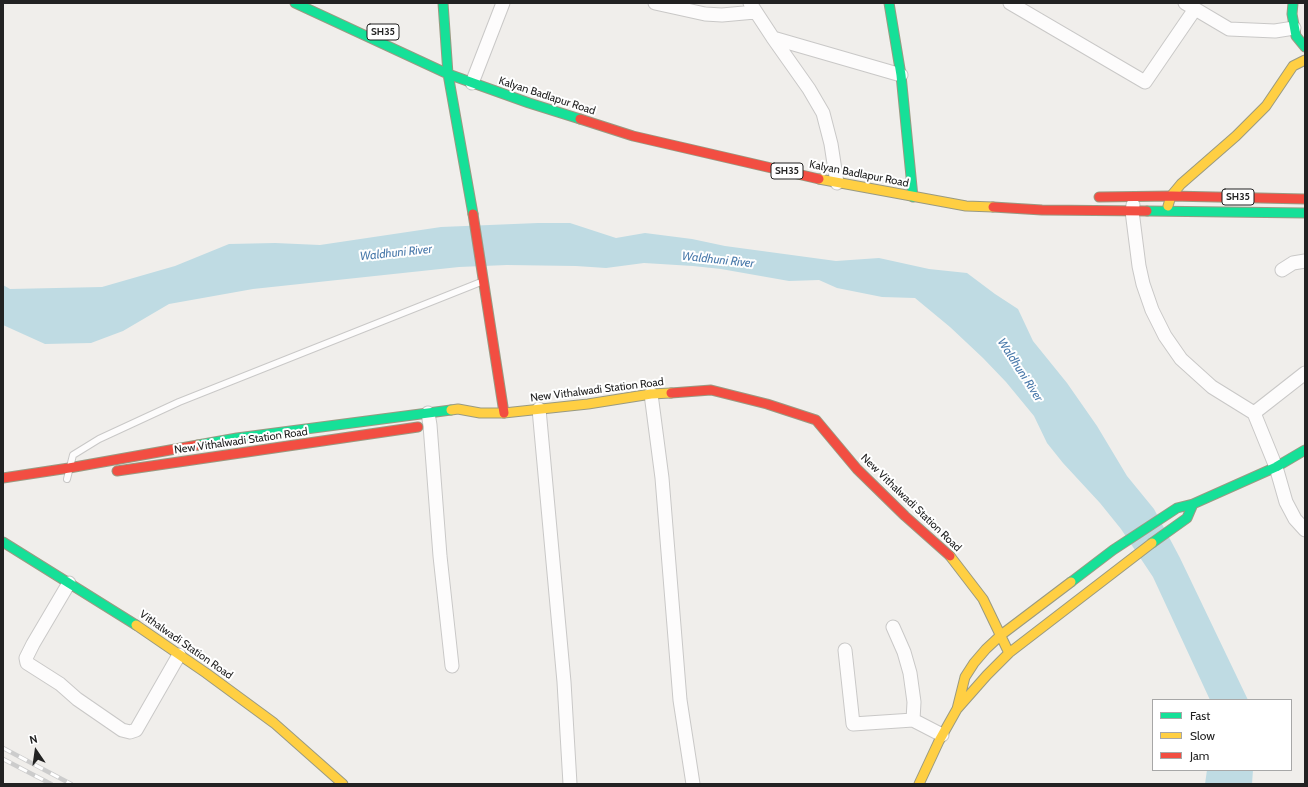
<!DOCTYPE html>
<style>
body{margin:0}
#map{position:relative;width:1308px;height:787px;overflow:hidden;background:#f0eeeb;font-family:Cabin,sans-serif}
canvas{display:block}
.frame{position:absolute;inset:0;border:4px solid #222;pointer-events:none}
.legend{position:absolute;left:1152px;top:699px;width:140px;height:72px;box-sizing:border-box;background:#fff;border:1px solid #a7a7a7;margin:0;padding:5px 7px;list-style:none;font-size:12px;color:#222}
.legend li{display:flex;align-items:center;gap:8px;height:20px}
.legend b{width:20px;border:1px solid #a7a7a7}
.north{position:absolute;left:16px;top:731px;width:40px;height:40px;-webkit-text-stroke:3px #fff;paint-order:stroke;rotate:347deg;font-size:11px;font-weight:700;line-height:16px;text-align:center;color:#222}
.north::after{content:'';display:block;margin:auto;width:14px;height:18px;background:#222;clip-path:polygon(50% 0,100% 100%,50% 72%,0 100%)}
</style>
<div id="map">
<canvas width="1308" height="787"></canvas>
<div class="frame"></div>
<ul class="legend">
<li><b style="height:5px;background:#16e098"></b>Fast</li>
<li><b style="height:5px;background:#ffcf43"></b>Slow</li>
<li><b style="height:5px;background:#f24e42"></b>Jam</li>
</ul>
<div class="north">N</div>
</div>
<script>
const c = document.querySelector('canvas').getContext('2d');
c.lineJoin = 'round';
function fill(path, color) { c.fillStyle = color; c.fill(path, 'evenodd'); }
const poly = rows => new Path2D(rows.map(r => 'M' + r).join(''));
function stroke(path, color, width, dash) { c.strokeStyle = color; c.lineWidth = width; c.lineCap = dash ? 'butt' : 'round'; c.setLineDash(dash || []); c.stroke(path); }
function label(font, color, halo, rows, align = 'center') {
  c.font = font + ' Cabin,sans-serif'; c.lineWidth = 4; c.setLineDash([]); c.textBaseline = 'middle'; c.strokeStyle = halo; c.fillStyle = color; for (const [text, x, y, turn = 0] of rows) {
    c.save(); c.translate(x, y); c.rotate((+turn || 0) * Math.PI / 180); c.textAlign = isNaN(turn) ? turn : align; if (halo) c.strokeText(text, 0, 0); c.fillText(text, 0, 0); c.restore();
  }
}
const water = poly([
 [538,223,570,223,616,238,645,233,692,239,725,246,836,261,879,258,929,269,967,273,995,294,1018,309,1033,341,1067,383,1097,426,1127,476,1154,509,1180,558,1248,700,1210,700,1153,577,1121,529,1100,503,1063,463,1047,443,1034,416,1006,382,983,358,950,327,915,298,882,297,837,288,819,280,789,281,721,269,693,266,644,263,606,268,576,266,507,265,459,267,253,289,169,304,123,331,91,343,45,344,3,325,3,285,10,289,102,287,175,266,229,244,275,243,320,245,441,227],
 [1207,770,1253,770,1252,784,1205,784]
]);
const lane = poly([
 [67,479,73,455,99,439,179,402,481,282]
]);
const street = poly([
 [655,3,705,14,722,15,755,12],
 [750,3,773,38,809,89,823,113,831,144,837,183],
 [1010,3,1145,82,1195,9],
 [1185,3,1229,29,1275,31,1294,28],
 [773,38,901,75],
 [472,83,503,3],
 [1133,205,1132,211,1139,266,1143,284,1152,310,1165,336,1181,359,1212,387,1254,413,1276,467,1286,502,1295,519,1305,530],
 [1282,270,1293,263,1305,261],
 [651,394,662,478,680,700,693,784],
 [539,409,564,682,570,784],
 [428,413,430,425,440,556,452,666],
 [1254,413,1305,373],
 [69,583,33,644,26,658,27,663,60,684,77,699,122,730,130,732,136,730,179,655],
 [893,627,904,652,910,673,914,702,913,720],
 [845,650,853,724,913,720,942,735]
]);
const fast = poly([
 [295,3,448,74,529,103,580,119],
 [443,3,448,74,473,214],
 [889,3,901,75,913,197],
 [1293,3,1292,14,1296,36,1305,47],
 [1147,211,1305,213],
 [198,445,237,438,451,410],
 [3,542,136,625],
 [1152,543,1187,518,1193,504],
 [1071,582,1113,550,1177,508,1193,504,1276,467,1305,450]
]);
const slow = poly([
 [819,179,966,206,993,207],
 [1168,206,1171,196,1181,184,1236,136,1266,106,1293,66,1305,60],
 [451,410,458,409,480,413,504,413,588,404,651,394,671,393],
 [950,556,983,599,1009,653],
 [136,625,206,673,274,723,343,784],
 [957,709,965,677,974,663,986,649,1001,635,1071,582],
 [919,784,939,741,957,709,987,675,1009,653,1152,543]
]);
const jam = poly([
 [580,119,633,136,819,179],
 [1099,197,1171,196,1305,199],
 [993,207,1042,210,1147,211],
 [473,214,504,413],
 [671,393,711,390,767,404,816,420,857,469,905,516,950,556],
 [117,471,418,427],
 [3,478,69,468,198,445]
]);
const rail = poly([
 [3,748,71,784],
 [3,759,51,784]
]);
const shields = [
 [383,32,32],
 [787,171,32],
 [1238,197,32]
];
const shieldNames = [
 ["SH35",383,32],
 ["SH35",787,171],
 ["SH35",1238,197]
];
const streetNames = [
 ["Kalyan Badlapur Road",547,96,18],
 ["Kalyan Badlapur Road",859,174,11],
 ["New Vithalwadi Station Road",597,390,-7],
 ["New Vithalwadi Station Road",241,441,-8],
 ["New Vithalwadi Station Road",911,503,44],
 ["Vithalwadi Station Road",186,645,35]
];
const waterNames = [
 ["Waldhuni River",396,253,-6],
 ["Waldhuni River",718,260,6],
 ["Waldhuni River",1020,370,57]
];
fill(water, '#bfdbe3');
stroke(lane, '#c9c8c7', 8);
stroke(street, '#c9c8c7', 15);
stroke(fast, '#999a82', 11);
stroke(slow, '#999a82', 11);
stroke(jam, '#999a82', 11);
stroke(lane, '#fdfcfc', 6);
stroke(street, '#fdfcfc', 13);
stroke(fast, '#16e098', 9);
stroke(slow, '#ffcf43', 9);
stroke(jam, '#f24e42', 9);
stroke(rail, '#ccc', 4.5);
stroke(rail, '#fff', 3, [9]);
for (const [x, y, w] of shields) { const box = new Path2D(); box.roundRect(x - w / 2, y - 8, w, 16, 3); c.fillStyle = '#fff'; c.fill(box); stroke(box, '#222', 1); }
label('bold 10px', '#222', null, shieldNames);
label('11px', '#222', '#fff', streetNames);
label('italic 12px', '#4a7aab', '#fff', waterNames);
</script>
